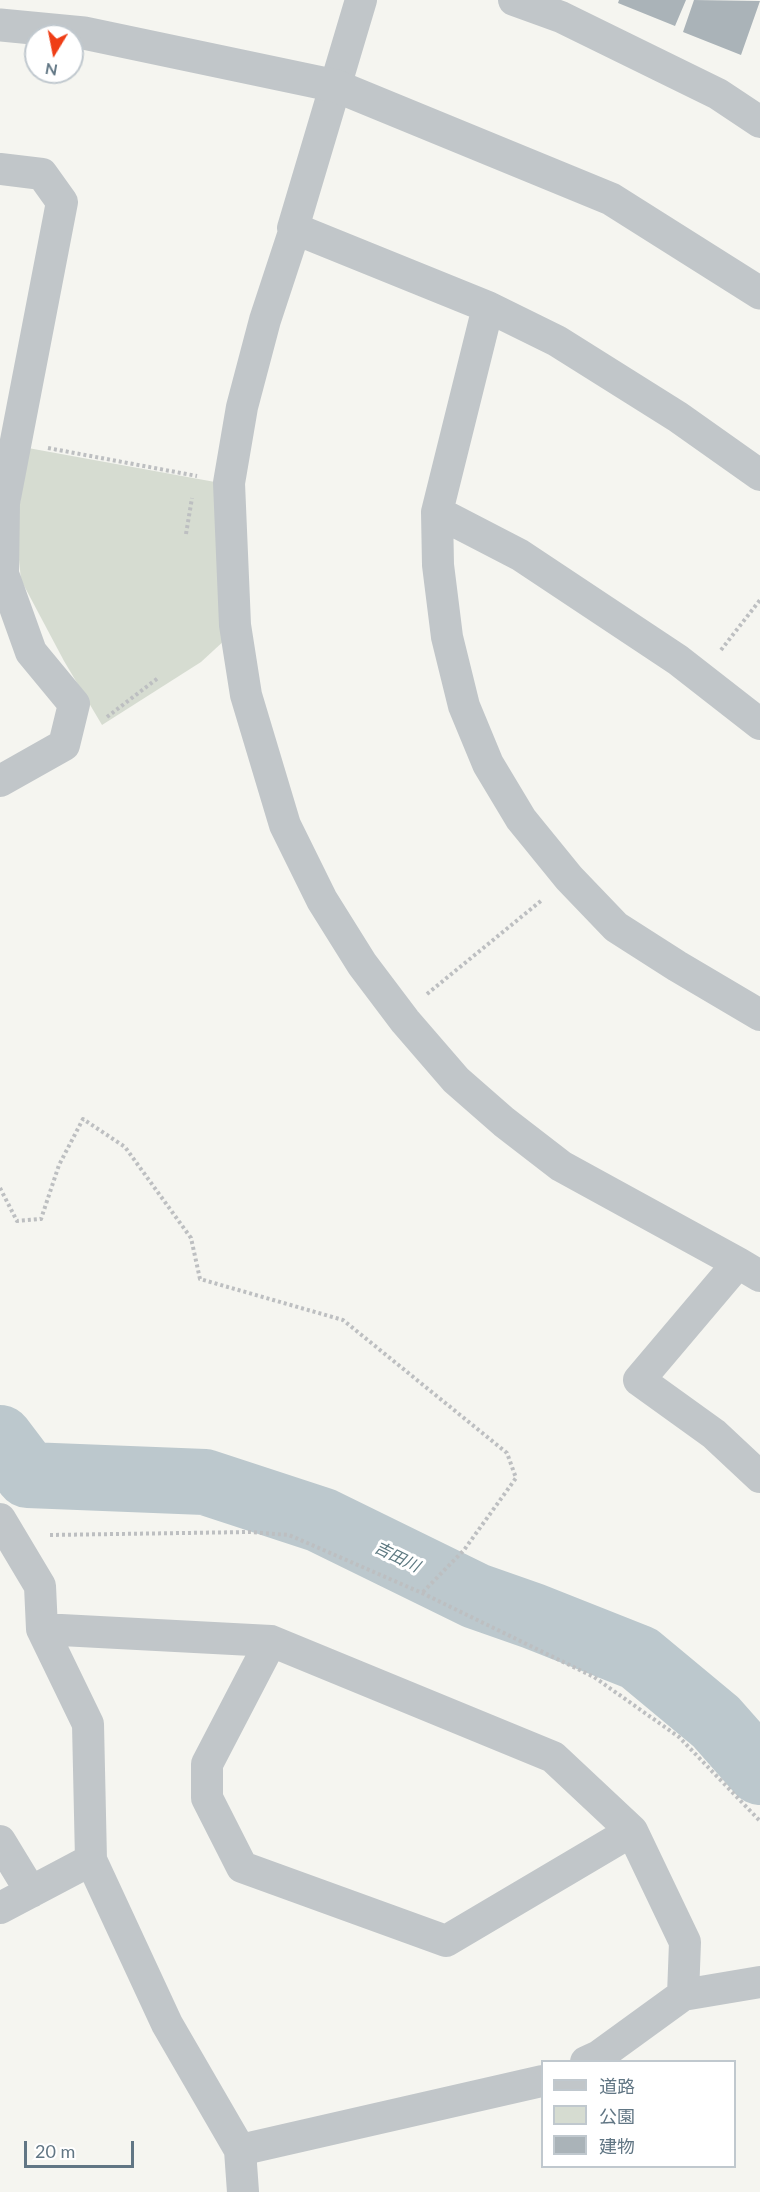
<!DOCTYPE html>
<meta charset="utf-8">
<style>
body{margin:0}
#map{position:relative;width:760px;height:2192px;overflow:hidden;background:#f5f5f0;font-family:Lato,"Noto Sans JP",sans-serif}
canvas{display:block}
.legend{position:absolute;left:541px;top:2060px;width:195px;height:108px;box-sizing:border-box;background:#fff;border:2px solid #c0c8ce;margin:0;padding:8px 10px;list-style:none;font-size:18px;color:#617684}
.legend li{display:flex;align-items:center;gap:12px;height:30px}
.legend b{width:30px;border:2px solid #c0c8ce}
.north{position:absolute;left:24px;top:24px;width:60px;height:60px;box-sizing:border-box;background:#fff;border:2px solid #c0c8ce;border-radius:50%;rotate:190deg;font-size:16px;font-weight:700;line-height:24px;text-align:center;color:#617684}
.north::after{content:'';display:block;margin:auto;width:21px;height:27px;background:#ef3e16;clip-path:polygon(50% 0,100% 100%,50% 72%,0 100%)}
.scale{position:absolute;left:24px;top:2141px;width:110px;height:27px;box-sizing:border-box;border:3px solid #617684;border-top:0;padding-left:8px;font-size:18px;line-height:21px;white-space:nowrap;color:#617684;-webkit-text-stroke:4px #fff;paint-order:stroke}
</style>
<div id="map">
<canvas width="760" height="2192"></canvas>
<ul class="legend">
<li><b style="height:8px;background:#c1c6c9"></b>道路</li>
<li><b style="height:16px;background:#d6dcd1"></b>公園</li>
<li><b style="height:16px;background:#aab3b8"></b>建物</li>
</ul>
<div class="north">N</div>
<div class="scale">20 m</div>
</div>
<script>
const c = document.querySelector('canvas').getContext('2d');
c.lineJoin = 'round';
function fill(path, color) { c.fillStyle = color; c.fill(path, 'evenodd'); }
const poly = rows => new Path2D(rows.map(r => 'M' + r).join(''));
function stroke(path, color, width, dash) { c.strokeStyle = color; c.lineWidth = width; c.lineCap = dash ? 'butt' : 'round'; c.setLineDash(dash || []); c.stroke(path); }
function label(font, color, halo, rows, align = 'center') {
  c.font = font + ' Lato,"Noto Sans JP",sans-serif'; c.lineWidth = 6; c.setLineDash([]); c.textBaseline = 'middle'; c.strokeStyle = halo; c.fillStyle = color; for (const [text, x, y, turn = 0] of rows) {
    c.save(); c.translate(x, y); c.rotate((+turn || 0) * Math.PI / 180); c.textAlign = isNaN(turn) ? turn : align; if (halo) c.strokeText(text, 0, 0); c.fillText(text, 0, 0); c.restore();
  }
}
const green = poly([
 [28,448,215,482,226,639,201,662,102,725,64,661,21,580,16,530]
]);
const river = poly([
 [0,1438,28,1475,205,1482,321,1520,476,1596,533,1616,639,1658,716,1722,760,1772]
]);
const building = poly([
 [619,0,686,0,675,26,618,3],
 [694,0,760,1,741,55,683,32]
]);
const path = poly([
 [48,448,197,476],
 [186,534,192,498],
 [721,650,760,600],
 [107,717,158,678],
 [427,994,542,900],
 [0,1188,17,1221,41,1219,59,1165,83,1119,125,1147,191,1238,200,1279,343,1320,507,1453,516,1478,464,1550,422,1593],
 [50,1535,250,1532,289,1535,422,1593,594,1677,679,1737,760,1821]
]);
const minor = poly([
 [361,0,293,228,488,307,437,512,520,555,678,660,760,724],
 [514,0,561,17,718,94,760,122],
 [0,169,42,174,62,202,4,503,3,574,31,652,74,704,64,745,0,781],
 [295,229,265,320,242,407,229,483,235,625,246,695,285,825,322,900,362,964,405,1021,456,1080,504,1122,561,1166,738,1263],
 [488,307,557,341,678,417,760,475],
 [437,512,438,565,447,637,464,706,488,764,521,819,569,878,616,927,677,966,760,1015],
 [760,1276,738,1263,639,1380,714,1434,760,1477],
 [0,1519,40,1586,42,1629,88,1724,91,1860,167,2024,240,2150,243,2192],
 [42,1629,271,1641,553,1757,632,1831,685,1942,683,1995],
 [271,1641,207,1764,207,1798,242,1867,446,1941,632,1831],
 [0,1841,31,1892],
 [0,1908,91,1860],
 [586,2062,599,2056,683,1995,760,1982],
 [240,2150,542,2081]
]);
const tertiary = poly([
 [0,25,84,33,336,86,611,199,760,293]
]);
const waterNames = [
 ["吉田川",397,1557,26]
];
fill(green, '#d6dcd1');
stroke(river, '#bcc8cd', 66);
fill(building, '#aab3b8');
stroke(path, '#bdbfc1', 4, [3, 3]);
stroke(minor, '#c1c6c9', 32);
stroke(tertiary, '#c1c6c9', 33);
label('italic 16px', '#5d7981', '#fff', waterNames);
</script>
